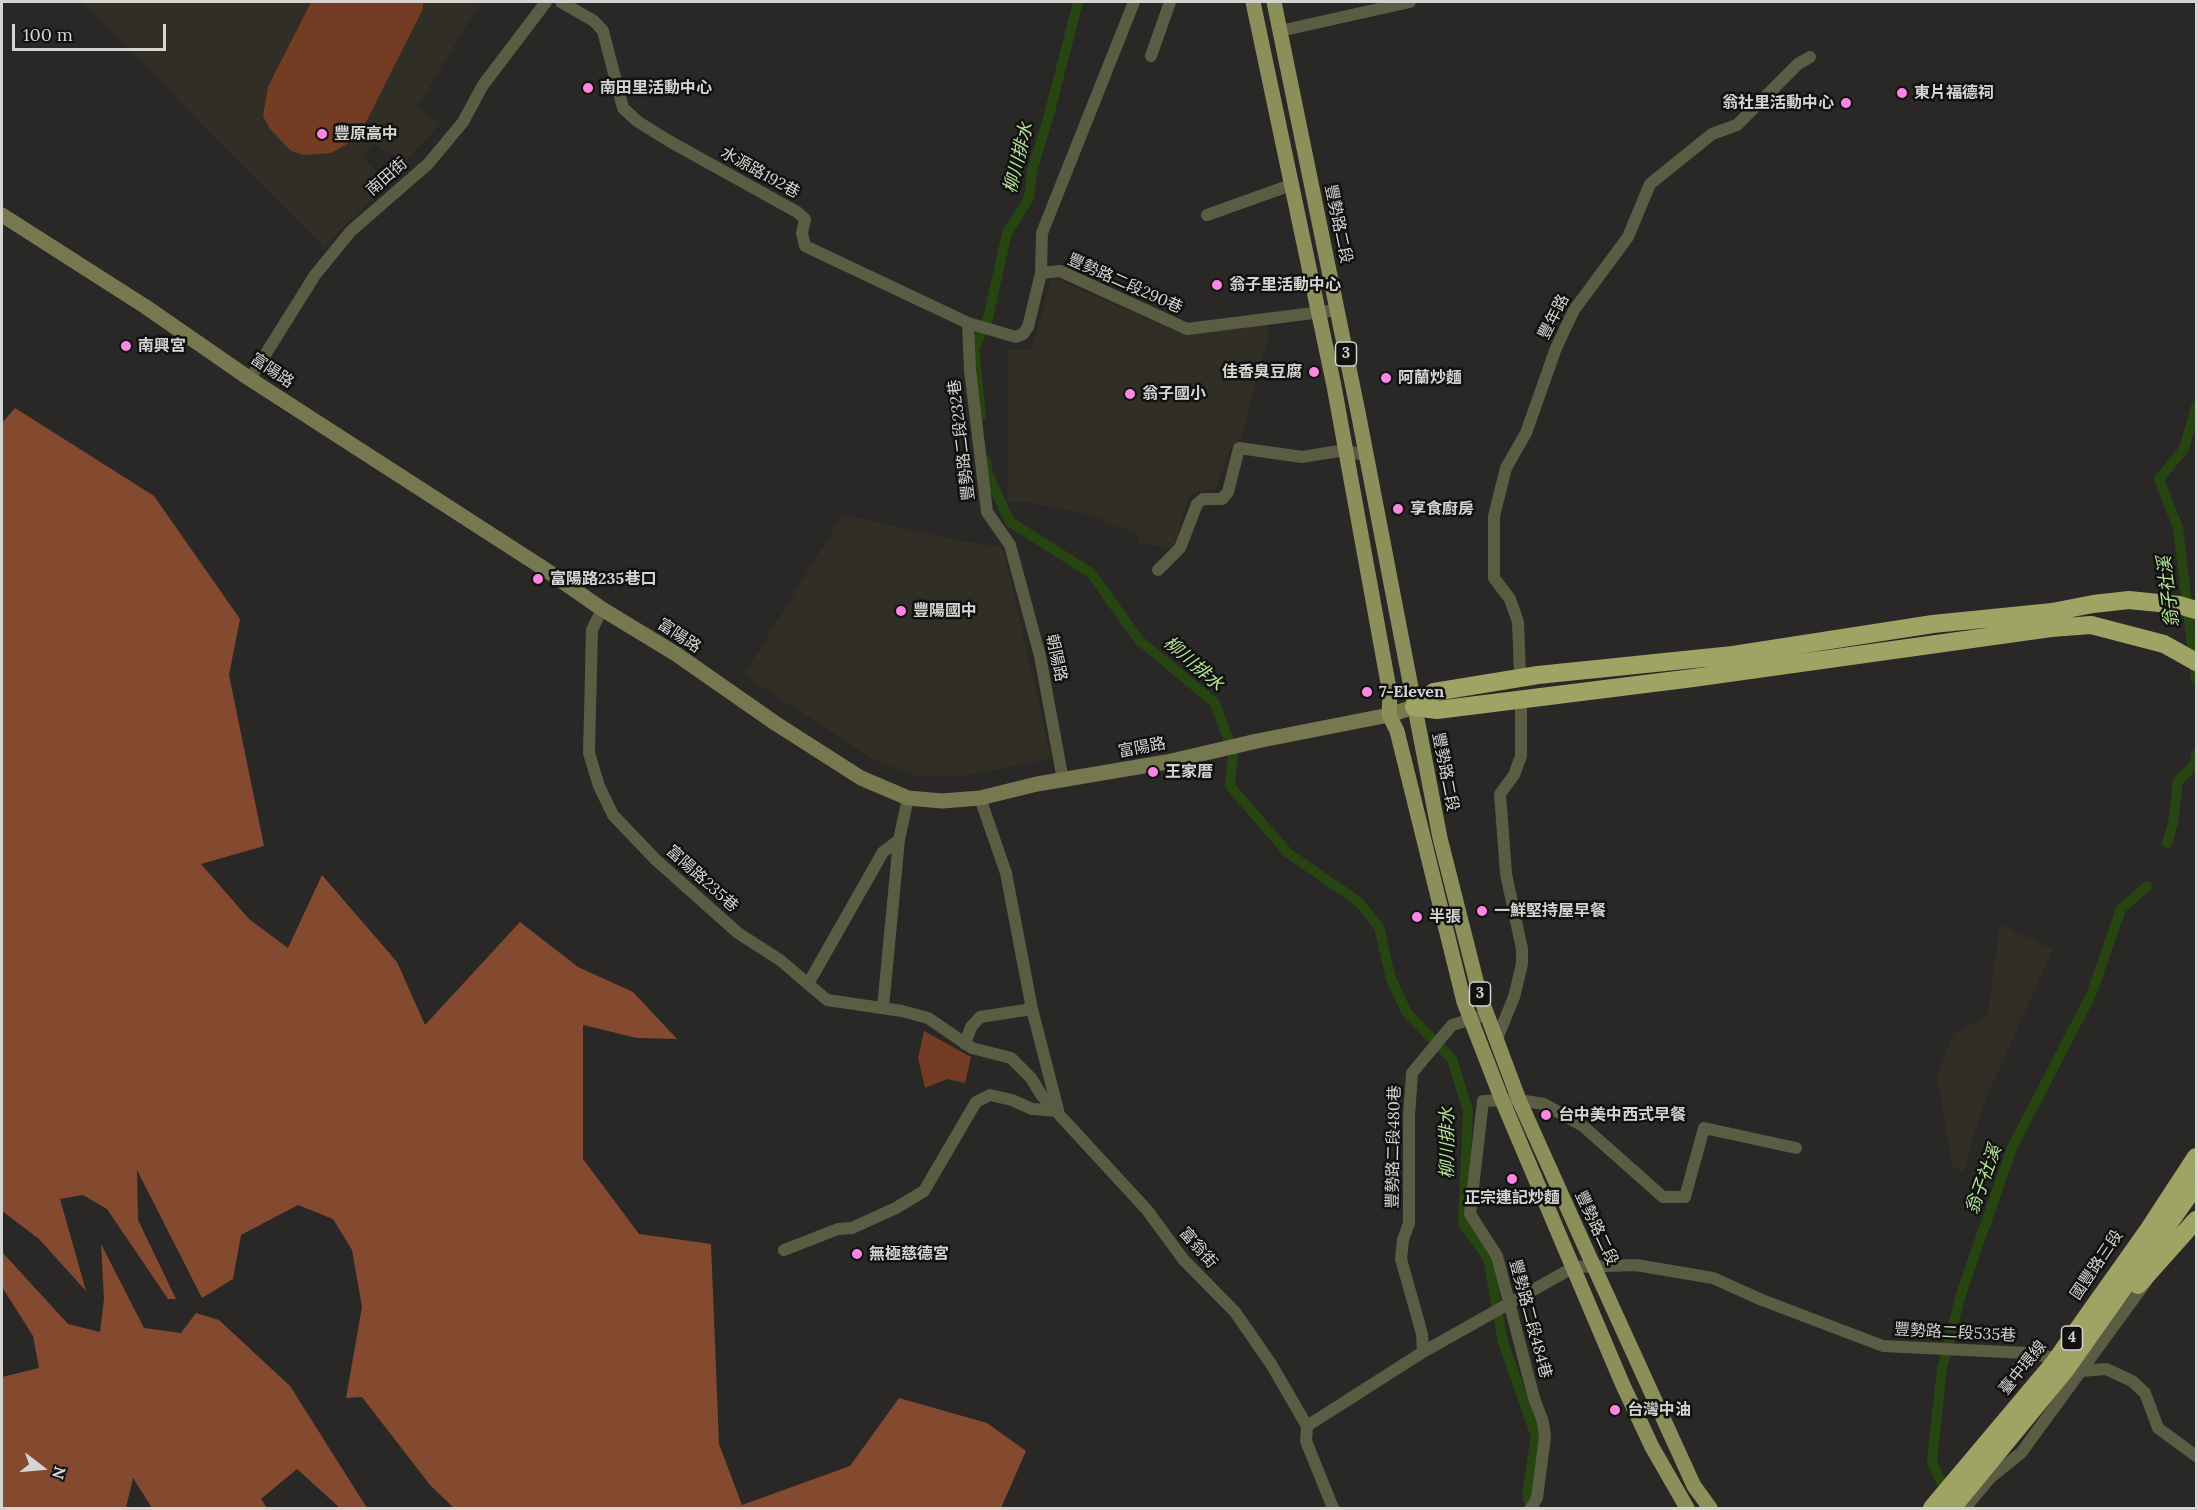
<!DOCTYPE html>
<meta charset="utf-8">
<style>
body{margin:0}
#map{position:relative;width:2198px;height:1510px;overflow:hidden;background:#292826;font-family:Lora,serif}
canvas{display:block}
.frame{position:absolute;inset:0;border:3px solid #d4d4d2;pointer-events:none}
.north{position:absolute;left:12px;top:1438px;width:60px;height:60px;-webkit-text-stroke:4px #111110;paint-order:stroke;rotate:106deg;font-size:16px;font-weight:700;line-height:24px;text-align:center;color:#d4d4d2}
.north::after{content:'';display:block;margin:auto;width:21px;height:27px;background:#d4d4d2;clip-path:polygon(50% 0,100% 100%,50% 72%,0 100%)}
.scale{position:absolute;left:12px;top:24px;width:154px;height:27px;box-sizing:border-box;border:3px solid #d4d4d2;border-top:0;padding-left:8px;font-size:18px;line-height:21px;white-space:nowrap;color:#d4d4d2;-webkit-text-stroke:4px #111110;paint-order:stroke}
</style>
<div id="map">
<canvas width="2198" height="1510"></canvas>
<div class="frame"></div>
<div class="north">N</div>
<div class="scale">100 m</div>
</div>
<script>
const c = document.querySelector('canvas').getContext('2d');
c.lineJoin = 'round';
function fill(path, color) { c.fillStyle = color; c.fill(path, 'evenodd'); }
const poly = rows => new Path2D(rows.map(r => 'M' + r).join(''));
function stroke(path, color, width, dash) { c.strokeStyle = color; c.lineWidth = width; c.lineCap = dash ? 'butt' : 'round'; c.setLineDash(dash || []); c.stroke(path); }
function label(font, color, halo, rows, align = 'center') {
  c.font = font + ' Lora,"Noto Sans TC",serif'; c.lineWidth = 5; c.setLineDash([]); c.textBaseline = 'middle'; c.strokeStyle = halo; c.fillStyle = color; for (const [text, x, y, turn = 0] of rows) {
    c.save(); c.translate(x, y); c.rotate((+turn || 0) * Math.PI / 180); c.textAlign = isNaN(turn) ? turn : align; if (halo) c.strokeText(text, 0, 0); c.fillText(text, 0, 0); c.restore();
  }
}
const built = poly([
 [82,2,481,2,417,107,440,124,405,162,373,144,361,156,387,183,324,248],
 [1052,277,1182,334,1266,322,1269,334,1241,437,1231,447,1216,489,1189,495,1173,550,1138,542,1139,535,1088,514,1024,502,1007,503,1008,349,1031,350],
 [843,514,950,539,1003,547,1051,758,961,777,915,776,874,760,744,675],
 [2000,925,2053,949,1981,1110,1964,1172,1952,1167,1937,1075,1953,1034,1987,1017]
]);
const green = poly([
 [311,2,423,2,423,9,362,130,347,144,331,153,304,155,291,151,270,129,263,116,268,87],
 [924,1031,971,1057,965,1083,947,1079,925,1088,918,1058]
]);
const forest = poly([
 [15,408,154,496,240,619,229,675,264,846,201,864,249,919,288,948,322,875,397,962,425,1025,520,922,578,967,633,992,677,1039,637,1038,583,1025,583,1159,639,1234,711,1244,719,1444,742,1505,850,1466,899,1398,987,1423,1026,1451,1001,1508,454,1508,430,1485,362,1397,346,1398,362,1307,352,1250,333,1219,298,1205,241,1235,233,1279,202,1298,137,1170,138,1220,176,1299,168,1299,107,1209,83,1195,60,1199,86,1291,39,1239,2,1211,2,423],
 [101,1244,144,1328,181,1333,196,1313,219,1320,290,1386,367,1508,340,1508,297,1469,261,1499,267,1508,152,1508,133,1478,126,1508,2,1508,2,1377,39,1368,33,1336,2,1287,2,1252,68,1324,100,1332,104,1299]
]);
const canal = poly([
 [2196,407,2184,449,2159,479,2178,528,2196,679],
 [981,416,974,349,988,318,1007,233,1029,198,1032,171,1049,115,1078,2],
 [986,461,987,472,1010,522,1091,573,1139,640,1215,703,1233,752,1230,786,1288,853,1359,902,1379,927,1391,979,1407,1013,1452,1059,1468,1111,1463,1224,1488,1258,1503,1342,1536,1436,1527,1494,1531,1508],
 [2167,843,2173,823,2178,781,2195,764,2196,755],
 [1946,1494,1932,1461,1942,1368,1962,1291,2012,1148,2091,995,2121,909,2147,886]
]);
const street = poly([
 [561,2,594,21,603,31,623,108,637,121,669,141,797,212,805,219,802,233,805,246,968,323,1016,337,1023,334,1028,327,1041,273,1042,233,1134,2],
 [1280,31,1410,2],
 [1151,56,1170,2],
 [1207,215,1291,185],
 [1041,273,1060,271,1187,329,1337,310],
 [968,323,970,370,987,512,1010,545,1040,656,1063,780],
 [250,379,315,275,351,231,428,164,463,122,483,85,546,2],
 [1158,570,1180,548,1197,504,1203,499,1222,499,1228,492,1239,448,1302,457,1345,450,1366,456],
 [602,609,592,630,589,753,599,786,613,815,656,860,738,933,780,960,827,1000,902,1011,928,1018,972,1048,1011,1058,1031,1078,1042,1096,1147,1210,1183,1259,1235,1312,1271,1364,1307,1426],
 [1520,673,1518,622,1510,599,1494,578,1494,516,1506,468,1526,433,1556,348,1574,310,1628,237,1650,184,1712,134,1737,125,1798,64,1810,57],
 [980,798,1006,873,1032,1009,1058,1110],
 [808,984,883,852,899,840],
 [883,1008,899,840,908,798],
 [1496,1041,1514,997,1522,964,1522,949,1506,874,1500,794,1514,775,1521,756,1521,705],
 [965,1044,971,1027,980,1017,1032,1009],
 [784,1250,838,1229,852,1228,896,1208,924,1191,976,1102,990,1095,1012,1100,1032,1109,1058,1111],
 [1423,1352,1422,1334,1401,1259,1403,1240,1409,1223,1409,1116,1412,1073,1452,1025,1479,1017],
 [1307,1426,1423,1352,1574,1267,1636,1265,1713,1278,1762,1300,1883,1346,2027,1353,2054,1358,2082,1371,2106,1369,2132,1381,2145,1393,2158,1428,2196,1456],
 [1307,1426,1306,1441,1333,1508],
 [1531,1508,1537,1498,1545,1437,1543,1422,1534,1398,1497,1256,1470,1214,1483,1101,1519,1100,1544,1104,1583,1126,1663,1197,1685,1197,1704,1128,1796,1148],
 [1965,1508,1991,1477,2021,1453,2146,1282]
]);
const secondary = poly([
 [2,215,146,307,250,379,543,568,602,609,676,654,775,723,861,778,908,798,942,801,980,798,1037,784,1167,762,1257,741,1389,715,1414,707]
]);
const primary = poly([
 [1253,2,1334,386,1390,694,1389,715,1397,731,1464,1002,1502,1100,1622,1383,1652,1447,1687,1508],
 [1274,2,1358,412,1440,838,1480,996,1519,1100,1585,1247,1694,1486,1710,1508]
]);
const highway = poly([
 [1414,707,1437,710,1693,678,2051,628,2091,625,2164,644,2196,662],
 [1414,707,1434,692,1538,675,1733,655,1933,624,2052,612,2093,604,2129,600,2179,605,2196,610]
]);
const highwayBridge = poly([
 [2138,1285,2196,1220],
 [1932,1508,2054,1363,2149,1229,2196,1157],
 [1952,1508,2066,1369,2196,1185]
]);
const markers = [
 [588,88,6,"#fd86e2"],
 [1902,93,6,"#fd86e2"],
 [1846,103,6,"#fd86e2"],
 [322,134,6,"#fd86e2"],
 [1217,285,6,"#fd86e2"],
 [126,346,6,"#fd86e2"],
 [1314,372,6,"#fd86e2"],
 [1386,378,6,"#fd86e2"],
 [1130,394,6,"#fd86e2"],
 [1398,509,6,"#fd86e2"],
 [538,579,6,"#fd86e2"],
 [901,611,6,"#fd86e2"],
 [1367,692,6,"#fd86e2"],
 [1153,772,6,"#fd86e2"],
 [1482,911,6,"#fd86e2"],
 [1417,917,6,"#fd86e2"],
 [1546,1115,6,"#fd86e2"],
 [1512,1179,6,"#fd86e2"],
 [857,1254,6,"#fd86e2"],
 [1615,1410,6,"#fd86e2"]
];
const shields = [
 [1346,354,21],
 [1480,994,21],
 [2072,1338,21]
];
const shieldNames = [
 ["3",1346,354],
 ["3",1480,994],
 ["4",2072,1338]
];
const poiNames = [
 ["南田里活動中心",600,88],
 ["東片福德祠",1914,93],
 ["翁社里活動中心",1834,103,"right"],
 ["豐原高中",334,134],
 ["翁子里活動中心",1229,285],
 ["南興宮",138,346],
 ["佳香臭豆腐",1302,372,"right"],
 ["阿蘭炒麵",1398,378],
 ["翁子國小",1142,394],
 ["享食廚房",1410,509],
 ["富陽路235巷口",550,579],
 ["豐陽國中",913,611],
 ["7-Eleven",1379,692],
 ["王家厝",1165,772],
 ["一鮮堅持屋早餐",1494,911],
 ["半張",1429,917],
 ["台中美中西式早餐",1558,1115],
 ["正宗連記炒麵",1512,1198,"center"],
 ["無極慈德宮",869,1254],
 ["台灣中油",1627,1410]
];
const streetNames = [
 ["水源路192巷",760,173,29],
 ["南田街",387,177,-41],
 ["豐勢路二段",1338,224,78],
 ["豐勢路二段290巷",1125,284,24],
 ["豐年路",1554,317,-63],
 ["富陽路",272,371,34],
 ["豐勢路二段232巷",962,440,-97],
 ["富陽路",679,636,33],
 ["朝陽路",1056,658,78],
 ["富陽路",1142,748,-11],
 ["豐勢路二段",1445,772,79],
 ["富陽路235巷",702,879,42],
 ["豐勢路二段480巷",1394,1147,-89],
 ["豐勢路二段",1596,1228,65],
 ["富翁街",1198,1248,49],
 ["國豐路三段",2097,1265,-56],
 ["豐勢路二段484巷",1530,1319,75],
 ["豐勢路二段535巷",1955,1333,3],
 ["臺中環線",2023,1368,-51]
];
const waterNames = [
 ["柳川排水",1019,158,-76],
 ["翁子社溪",2169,592,-97],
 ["柳川排水",1193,664,41],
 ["柳川排水",1448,1143,-90],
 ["翁子社溪",1984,1180,-70]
];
fill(built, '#312e26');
fill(green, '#733c23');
fill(forest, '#834a30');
stroke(canal, '#274510', 10);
stroke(street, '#5a5c43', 12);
stroke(secondary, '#767950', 15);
stroke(primary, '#8b8f5a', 15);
stroke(highway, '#9fa363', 18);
stroke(highwayBridge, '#9fa363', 18);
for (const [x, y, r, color] of markers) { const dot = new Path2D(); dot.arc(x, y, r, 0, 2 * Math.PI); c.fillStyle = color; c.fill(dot); stroke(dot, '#111110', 2); }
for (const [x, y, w] of shields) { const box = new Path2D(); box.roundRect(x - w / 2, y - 12, w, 24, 4.5); c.fillStyle = '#111110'; c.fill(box); stroke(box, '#d4d4d2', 1.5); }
label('bold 15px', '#d4d4d2', null, shieldNames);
label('bold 16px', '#d4d4d2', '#111110', poiNames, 'left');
label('16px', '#d4d4d2', '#111110', streetNames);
label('italic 18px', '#b4e697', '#111110', waterNames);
</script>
